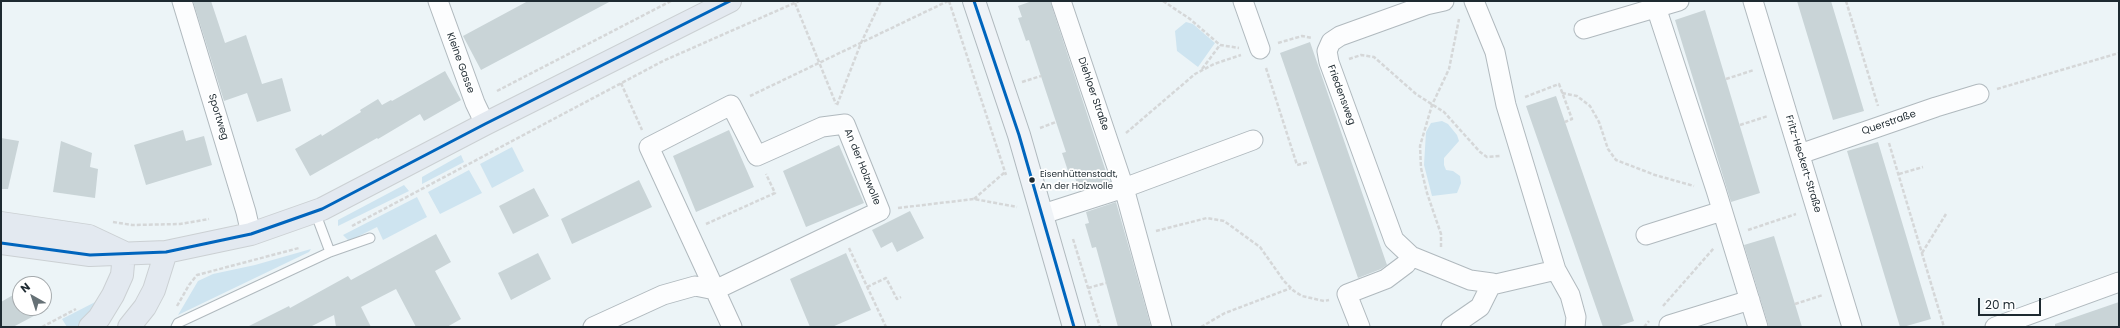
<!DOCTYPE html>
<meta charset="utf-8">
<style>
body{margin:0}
#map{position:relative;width:2120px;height:328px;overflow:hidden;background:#ecf4f7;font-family:Poppins,sans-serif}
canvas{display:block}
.frame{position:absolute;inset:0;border:2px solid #1e2a31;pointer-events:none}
.north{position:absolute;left:12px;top:276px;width:40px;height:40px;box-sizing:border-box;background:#fff;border:1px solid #a5aaad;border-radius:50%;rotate:321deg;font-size:11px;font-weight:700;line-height:16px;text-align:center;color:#1e2a31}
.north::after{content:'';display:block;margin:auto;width:14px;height:18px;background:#667176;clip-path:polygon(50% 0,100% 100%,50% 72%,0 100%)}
.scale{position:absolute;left:1978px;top:298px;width:63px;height:18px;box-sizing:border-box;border:2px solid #1e2a31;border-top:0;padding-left:5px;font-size:12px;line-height:14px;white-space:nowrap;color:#1e2a31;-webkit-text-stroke:3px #fff;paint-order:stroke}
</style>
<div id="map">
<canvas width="2120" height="328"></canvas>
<div class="frame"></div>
<div class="north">N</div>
<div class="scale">20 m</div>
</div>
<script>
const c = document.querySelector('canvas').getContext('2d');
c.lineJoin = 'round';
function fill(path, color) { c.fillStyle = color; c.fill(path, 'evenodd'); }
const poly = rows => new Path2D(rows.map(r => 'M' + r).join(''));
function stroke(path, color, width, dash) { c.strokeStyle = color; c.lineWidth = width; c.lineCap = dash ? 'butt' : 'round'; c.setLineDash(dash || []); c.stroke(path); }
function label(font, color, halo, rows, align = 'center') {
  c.font = font + ' Poppins,sans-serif'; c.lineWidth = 3.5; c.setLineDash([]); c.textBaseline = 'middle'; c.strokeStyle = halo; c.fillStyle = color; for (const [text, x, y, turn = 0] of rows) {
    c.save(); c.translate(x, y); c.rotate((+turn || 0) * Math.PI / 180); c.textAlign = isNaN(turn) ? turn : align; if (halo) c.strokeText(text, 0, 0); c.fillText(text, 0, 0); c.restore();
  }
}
const green = poly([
 [1186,22,1193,24,1215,43,1198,67,1177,51,1175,31],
 [1442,121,1448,124,1457,135,1459,141,1444,158,1444,165,1446,170,1453,171,1460,176,1461,183,1457,193,1432,196,1424,165,1426,132,1431,123],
 [512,147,524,171,492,188,480,164],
 [461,155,464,162,422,184,422,177],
 [469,170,482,193,440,214,428,192],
 [404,185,409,191,338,226,338,220],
 [417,197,427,217,383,240,377,227,349,241,343,235],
 [311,249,309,252,178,315,198,281,213,274,255,265],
 [103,298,82,327,67,327,62,319]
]);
const building = poly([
 [193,1,211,1,225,43,246,35,262,84,282,78,291,111,257,122,247,93,224,101],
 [528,1,611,1,481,70,463,36],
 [1032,1,1050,1,1109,181,1080,191,1074,175,1070,177,1062,153,1066,152,1029,40,1026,41,1018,18,1022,17,1018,6],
 [1797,1,1831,1,1864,111,1833,120],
 [1705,10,1760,193,1731,202,1675,20],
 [1310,42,1387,265,1381,269,1358,278,1280,53],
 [445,71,461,100,424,121,420,114,378,139,377,138,310,176,295,149,321,134,322,136,361,112,360,110,378,99,382,105,391,100,392,101],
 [1556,96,1634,321,1616,327,1603,327,1526,106],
 [183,130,186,141,204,136,212,165,146,185,134,145],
 [729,130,754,187,696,212,673,156],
 [1,138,19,141,8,189,1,189],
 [61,141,92,153,90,167,98,169,95,198,53,192],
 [1878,142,1931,319,1903,327,1900,327,1847,151],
 [839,145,864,203,806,227,783,171],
 [639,180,652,207,572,244,561,219],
 [534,188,549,216,513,234,499,206],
 [1116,202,1133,262,1151,327,1118,327,1096,247,1092,248,1085,224,1089,223,1086,212],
 [910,211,924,238,897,252,892,242,881,248,872,230],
 [436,234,451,262,435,271,461,319,447,327,416,327,396,289,361,307,371,327,336,327,334,315,310,327,247,327,289,306,290,308,348,276,351,280],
 [1774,236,1795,304,1802,327,1769,327,1744,245],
 [538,253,551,279,511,300,498,273],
 [846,253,871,310,832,327,810,327,790,279],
 [20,291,20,308,49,308,13,327,1,327,1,302],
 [2119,302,2119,327,2055,327,2055,324]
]);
const path = poly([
 [949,1,1006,175],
 [1163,1,1190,19,1220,45,1239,48],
 [1846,1,1878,106],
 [795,3,836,104],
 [1278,43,1302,36,1312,38],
 [1349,59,1361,55,1374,57,1416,94,1444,112,1480,152,1487,157,1500,156],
 [1266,68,1297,165,1309,162],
 [1202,69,1220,45],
 [1726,79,1754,70],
 [1022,82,1041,76],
 [621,83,642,130],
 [1997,89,2119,53],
 [497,91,671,1],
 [1562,93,1577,96,1590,106,1599,122,1608,149,1616,160,1655,175,1694,186],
 [750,96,948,1],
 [1525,97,1559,84,1572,119,1565,122],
 [837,105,861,43,881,1],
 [1740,125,1768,116],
 [1040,128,1056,122],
 [1126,133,1195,74,1214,64,1241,55],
 [1889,143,1944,327],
 [1899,174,1923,167],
 [974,199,1005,172],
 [898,208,974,199,1017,207],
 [113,222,132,225,180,224,209,219],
 [706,224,775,193,766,174],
 [352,226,663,61,799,1],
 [1748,230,1796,214],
 [1156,231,1207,218,1224,221,1260,247,1284,281,1294,291,1302,296,1324,301,1329,300],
 [1073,239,1100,327],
 [1441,247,1441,234,1427,193,1421,168,1420,146,1432,105,1449,69,1459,19],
 [849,248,886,327],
 [1922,253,1946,214],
 [867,287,886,278,897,299,901,297],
 [1088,288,1106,283],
 [1795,304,1823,295],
 [177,306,189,285,197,275,299,248],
 [1663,306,1714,248],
 [42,327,76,309],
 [1201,327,1225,313,1291,288],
 [1644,327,1649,321]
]);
const lane = poly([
 [315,212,330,252],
 [176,327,178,323,330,252,370,238]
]);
const street = poly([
 [182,1,246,212,251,234],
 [438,1,475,103,485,124],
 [1243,1,1260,49],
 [1444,1,1426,5,1340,36,1331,42,1327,51,1329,62,1394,240,1411,256,1470,280,1492,283,1496,284,1556,270],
 [1474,1,1495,52,1506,105,1556,270,1570,295,1576,317,1575,327],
 [1654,1,1716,190,1758,327],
 [1753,1,1852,327],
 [1584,29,1679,1],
 [731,105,757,156,822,127,845,124,880,211,715,290,649,147,731,105],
 [1800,154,1936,107,1979,94],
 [1043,214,1124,188,1061,1],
 [1646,235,1722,211],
 [1669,325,1750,300],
 [593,327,663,295,695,286,715,290,732,327],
 [1162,327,1124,188,1253,140],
 [1360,327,1347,294,1386,279,1406,264,1411,256],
 [1451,327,1480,307,1492,283],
 [1995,327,2119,282]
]);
const secondary = poly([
 [974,1,1019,135,1074,327]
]);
const primary = poly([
 [1,223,89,236,123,252],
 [1,243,90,255,166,252,251,234,322,209,485,124,730,1],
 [90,327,99,318,113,295,122,275,124,253],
 [129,327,145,307,154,290,166,252]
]);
const bus1 = poly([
 [974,1,1019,135,1074,327],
 [1,243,90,255,166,252,251,234,322,209,485,124,730,1]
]);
const markers = [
 [1032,180,3.5,"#1e2a31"]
];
const busNames = [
 ["Eisenhüttenstadt,",1040,175],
 ["An der Holzwolle",1040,187]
];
const streetNames = [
 ["Kleine Gasse",460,63,70],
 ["Diehloer Straße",1093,94,71],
 ["Friedensweg",1341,95,70],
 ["Sportweg",218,117,73],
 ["Querstraße",1889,123,-19],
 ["Fritz-Heckert-Straße",1803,164,73],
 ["An der Holzwolle",862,167,68]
];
fill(green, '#cee4f0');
fill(building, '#c9d4d7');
stroke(lane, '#b0b9be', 11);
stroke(street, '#b0b9be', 21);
stroke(secondary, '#b0b9be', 24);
stroke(primary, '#cbd0d3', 24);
stroke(path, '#d5d7d8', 2.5, [4, 2]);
stroke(lane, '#fcfdfe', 9);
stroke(street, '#fcfdfe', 19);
stroke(secondary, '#eff3f7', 22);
stroke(primary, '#e3e9f0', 22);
stroke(bus1, '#0065bd', 3);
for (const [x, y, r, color] of markers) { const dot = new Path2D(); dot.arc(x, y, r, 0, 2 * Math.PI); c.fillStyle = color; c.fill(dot); stroke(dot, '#fff', 1.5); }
label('9px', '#1e2a31', '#fff', busNames, 'left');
label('10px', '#1e2a31', '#fff', streetNames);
</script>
